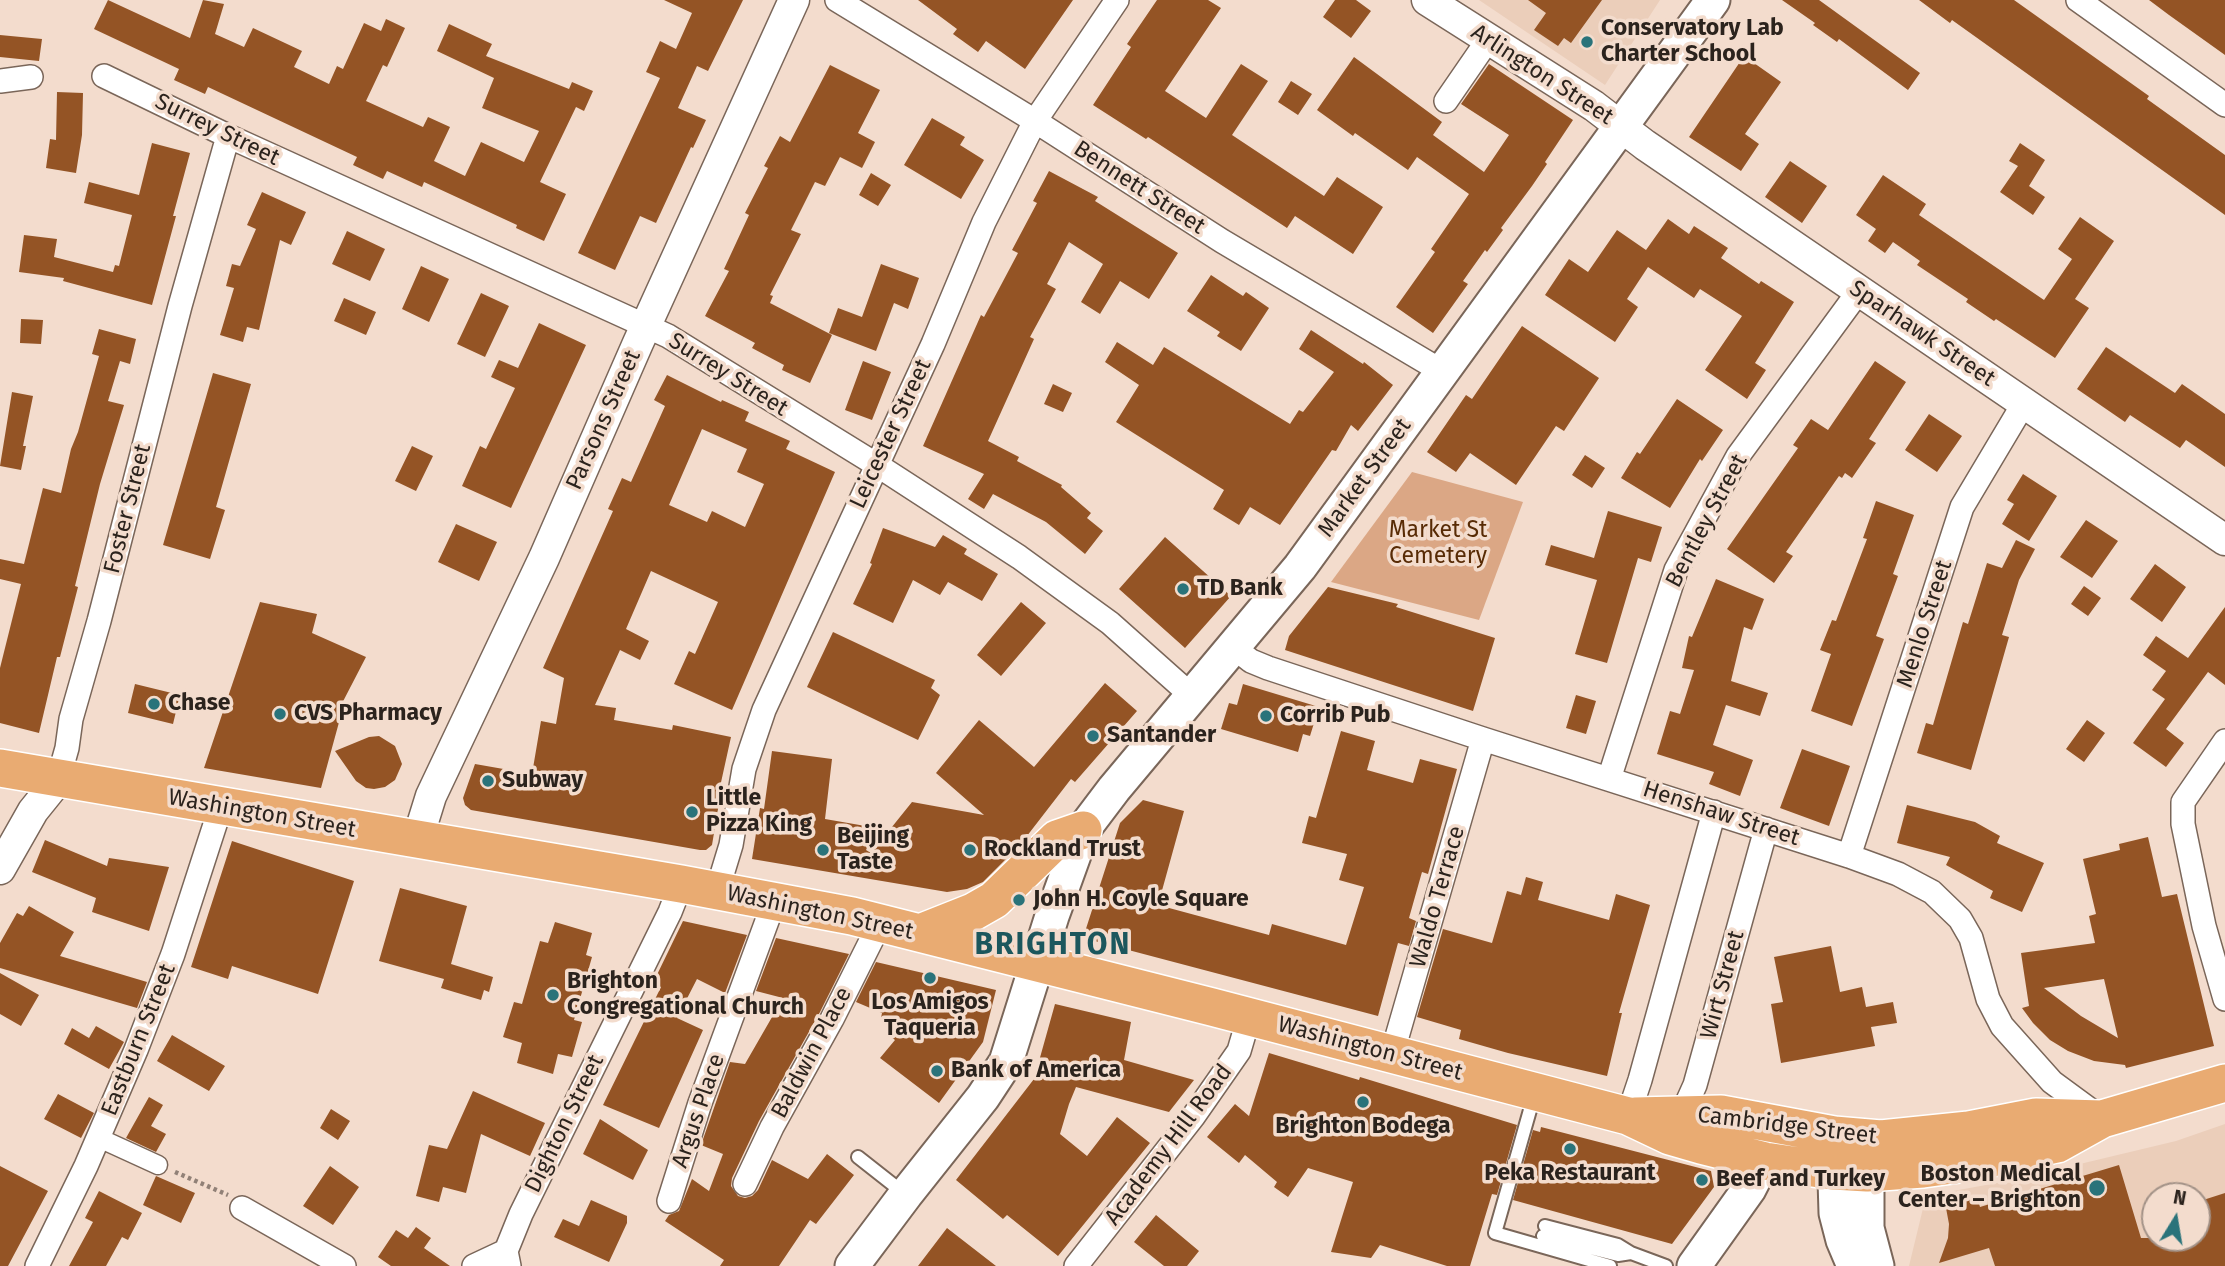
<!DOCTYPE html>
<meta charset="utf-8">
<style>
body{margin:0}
#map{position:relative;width:2225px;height:1266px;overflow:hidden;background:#f3dccd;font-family:"Fira Sans",sans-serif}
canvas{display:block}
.north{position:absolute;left:2141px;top:1182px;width:70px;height:70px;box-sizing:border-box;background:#f3dccd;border:2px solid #a39287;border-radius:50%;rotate:11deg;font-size:19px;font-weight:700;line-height:28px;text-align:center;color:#2b231d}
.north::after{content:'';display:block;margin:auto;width:24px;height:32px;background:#2a737a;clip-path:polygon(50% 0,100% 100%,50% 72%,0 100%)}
</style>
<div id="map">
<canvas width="2225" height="1266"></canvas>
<div class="north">N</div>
</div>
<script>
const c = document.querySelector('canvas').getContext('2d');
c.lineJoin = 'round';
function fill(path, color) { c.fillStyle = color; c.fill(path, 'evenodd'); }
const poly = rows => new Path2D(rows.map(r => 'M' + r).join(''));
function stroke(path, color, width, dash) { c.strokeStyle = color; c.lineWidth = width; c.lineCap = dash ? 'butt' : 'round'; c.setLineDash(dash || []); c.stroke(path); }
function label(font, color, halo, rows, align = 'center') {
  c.font = font + ' "Fira Sans",sans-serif'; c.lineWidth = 7; c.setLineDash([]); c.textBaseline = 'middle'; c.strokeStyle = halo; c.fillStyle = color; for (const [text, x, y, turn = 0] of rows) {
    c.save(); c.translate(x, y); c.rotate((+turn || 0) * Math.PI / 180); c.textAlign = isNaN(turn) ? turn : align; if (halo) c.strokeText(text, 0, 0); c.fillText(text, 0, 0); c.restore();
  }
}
const built = poly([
 [1479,0,1660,0,1605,85],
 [2225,1124,2225,1266,1909,1266,1926,1196,2013,1180,2176,1141],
 [2155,1196,2197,1196,2197,1238,2155,1238]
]);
const green = poly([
 [1412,472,1523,502,1479,620,1331,582]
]);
const building = poly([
 [108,0,190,38,203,0,224,4,215,34,244,47,253,28,302,51,294,67,329,84,337,66,343,69,364,23,381,31,386,19,405,28,387,67,383,65,366,101,423,127,428,117,450,127,434,161,465,176,481,142,524,162,539,131,482,108,494,78,437,51,449,24,492,44,486,56,569,89,572,82,593,91,584,111,576,107,540,182,566,194,544,241,516,228,517,225,424,182,422,187,387,171,383,179,353,165,357,157,208,87,205,94,174,80,179,69,94,29],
 [664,0,743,0,708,71,697,66,678,108,706,120,693,148,691,147,656,223,640,216,615,270,578,253,660,78,646,72,660,41,676,49,692,13],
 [918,0,1073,0,1025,69,986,41,978,52,953,34,957,29],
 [1157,0,1208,0,1221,8,1165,91,1206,118,1241,64,1268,81,1232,135,1324,196,1337,177,1383,207,1353,254,1295,216,1287,228,1148,137,1146,139,1093,105,1131,47,1127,44],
 [1335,0,1356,0,1371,11,1351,38,1323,17],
 [1528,0,1602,0,1571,43,1564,38,1558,46,1534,30,1546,13],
 [1782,0,1819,0,1920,73,1908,90,1839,39,1837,42,1813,25,1815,23],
 [1919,0,2014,0,2149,96,2147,99,2225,155,2225,215,1952,20,1950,23],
 [2149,0,2225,0,2225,55,2169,15],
 [0,35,42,39,39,61,0,57],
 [1744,56,1781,82,1745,134,1759,144,1741,171,1689,137],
 [1354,57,1442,122,1433,135,1484,172,1509,135,1461,104,1489,64,1573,120,1545,162,1547,164,1532,186,1501,228,1503,230,1487,252,1485,250,1463,281,1468,284,1433,333,1396,307,1435,252,1431,249,1469,194,1417,157,1408,170,1355,133,1353,136,1317,110],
 [830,65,880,90,858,133,875,142,862,168,840,157,825,186,815,182,791,230,801,234,770,295,773,296,770,303,832,335,810,383,782,370,784,365,752,348,755,343,705,316,729,271,724,269,749,215,745,213,768,168,764,166,780,136,790,142],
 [1291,81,1312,94,1298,115,1278,102],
 [57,92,83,93,82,135,76,173,46,168,50,139,56,140],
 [932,118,965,137,960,145,984,160,961,199,904,165],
 [152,143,190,153,173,216,176,216,152,305,63,281,64,278,19,272,24,235,57,239,54,257,113,272,115,265,119,266,132,215,84,203,89,182,139,195],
 [2020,143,2045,160,2029,186,2045,197,2033,215,2000,192,2018,166,2009,161],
 [1790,161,1827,186,1802,223,1765,197],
 [1049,171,1098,197,1095,201,1178,253,1149,299,1120,281,1100,314,1081,302,1103,264,1069,242,1047,284,1056,289,1030,337,1034,339,988,441,1019,457,1017,461,1062,485,1061,487,1091,513,1087,518,1103,531,1085,554,1046,522,993,494,984,509,968,499,984,474,923,446,981,315,984,317,1018,253,1012,250,1037,203,1033,201],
 [871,173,891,185,878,206,859,195],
 [1883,175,1926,204,1919,215,2044,300,2072,259,2058,249,2080,217,2114,241,2075,299,2089,308,2055,358,1996,319,1994,321,1966,302,1968,299,1917,265,1920,261,1893,242,1885,253,1868,241,1876,229,1856,215],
 [262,192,306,212,291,245,280,240,259,330,247,327,243,342,220,335,234,288,226,286,232,264,240,266,256,229,247,225],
 [1668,219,1689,234,1694,226,1728,248,1721,258,1759,284,1761,281,1794,302,1755,363,1766,370,1747,399,1705,370,1742,316,1700,289,1694,298,1648,267,1627,299,1638,307,1615,342,1545,295,1569,259,1588,272,1617,230,1646,250],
 [347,231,385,249,370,281,332,264],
 [881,264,919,278,908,309,894,303,876,351,829,333,838,308,862,317],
 [421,266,449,279,429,322,402,309],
 [1211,275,1243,296,1246,292,1269,308,1241,351,1217,336,1220,332,1187,311],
 [481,293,509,306,485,357,457,344],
 [344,298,376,312,366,335,334,321],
 [21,319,43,320,41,344,20,343],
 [539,323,586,345,511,508,462,486,480,446,486,449,515,388,491,377,499,360,518,368],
 [1522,326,1599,378,1564,431,1556,426,1516,485,1470,453,1456,472,1427,452,1466,395,1472,399],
 [99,329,136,339,130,364,120,361,108,401,124,405,100,484,75,586,78,587,60,657,57,657,39,733,0,723,0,668,21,584,0,579,0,559,24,564,43,488,61,493,71,449,78,432,99,356,92,354],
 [1311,330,1363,364,1364,362,1393,385,1358,431,1351,425,1336,451,1332,450,1280,525,1250,507,1239,525,1213,509,1224,490,1116,422,1139,385,1105,362,1117,342,1153,365,1164,347,1290,424,1299,410,1303,412,1334,372,1299,349],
 [2106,347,2175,393,2182,384,2225,414,2225,467,2186,440,2180,448,2130,415,2125,422,2077,389],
 [863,361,891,372,872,420,845,410],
 [1875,361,1906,382,1869,439,1876,443,1852,478,1845,473,1842,478,1839,476,1786,552,1793,556,1774,583,1727,549,1798,448,1793,445,1811,419,1828,430],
 [213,373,251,384,216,507,225,510,210,559,163,545],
 [667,375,721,402,722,400,749,412,745,421,790,441,786,449,835,472,732,710,674,684,689,651,695,654,718,602,651,571,626,629,649,641,640,660,620,650,595,705,616,708,614,720,672,730,673,725,731,737,718,796,720,797,712,845,706,850,700,850,471,810,465,805,463,798,475,764,532,774,541,721,556,724,564,678,543,668,613,511,608,509,622,478,631,482,665,406,654,400],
 [702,429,747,449,737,472,764,484,745,527,712,511,707,522,669,505],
 [1053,384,1072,393,1063,412,1044,404],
 [12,392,33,396,23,446,26,446,21,470,0,466],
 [1677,399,1723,430,1702,461,1700,459,1670,508,1621,478,1637,452,1640,454],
 [1929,414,1962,436,1937,472,1905,450],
 [412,446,433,456,416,491,395,481],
 [1585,455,1605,468,1592,488,1572,475],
 [2023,474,2057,496,2029,541,2002,524,2014,504,2007,500],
 [1876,501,1914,515,1893,574,1898,576,1876,636,1884,639,1852,726,1811,711,1831,654,1820,650,1832,620,1836,621,1867,539,1863,538],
 [1608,511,1662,527,1651,562,1638,558,1607,663,1575,654,1597,580,1545,565,1551,545,1594,558],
 [2086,520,2118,541,2092,578,2060,557],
 [456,524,497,542,479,581,438,562],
 [883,528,935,547,943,535,967,549,964,554,998,574,982,601,948,582,940,595,913,580,893,623,853,604,872,564,870,563],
 [1165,537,1231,596,1185,648,1119,589],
 [2016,540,2035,549,2019,580,2002,635,2009,637,1971,770,1917,753,1926,723,1933,725,1963,622,1968,624,1987,563,2002,568],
 [2155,564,2186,587,2162,622,2130,599],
 [1716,579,1764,599,1752,630,1744,627,1731,681,1768,693,1760,716,1726,705,1713,745,1753,760,1740,796,1709,784,1714,772,1657,754,1670,711,1680,714,1694,670,1682,668,1689,636,1692,637],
 [2084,586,2101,598,2088,616,2071,604],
 [1328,587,1398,604,1396,607,1495,638,1473,711,1285,650,1289,636],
 [260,602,317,614,312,633,366,657,337,713,341,715,321,788,204,768],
 [1021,602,1046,623,1001,676,977,655],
 [2225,607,2225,685,2208,672,2166,729,2184,743,2166,767,2133,743,2165,699,2152,690,2166,671,2143,655,2156,636,2188,658],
 [833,632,935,680,931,688,940,695,918,740,807,687],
 [1105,683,1137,711,1075,782,1071,779,1020,845,983,882,967,889,947,892,752,859,760,808,764,809,772,751,832,759,825,819,877,828,866,850,871,853,912,802,984,815,936,773,979,720,1034,767],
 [135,684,180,695,173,724,128,713],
 [1243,684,1319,707,1310,736,1303,734,1298,752,1221,729,1229,703,1237,705],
 [1576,695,1596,701,1586,734,1566,728],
 [2087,720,2105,733,2084,762,2066,749],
 [1341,731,1375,741,1367,770,1413,783,1420,759,1457,769,1428,874,1422,872,1409,918,1416,921,1409,946,1398,943,1378,1016,1083,938,1120,823,1143,800,1184,811,1158,905,1269,935,1272,924,1346,945,1364,887,1339,880,1347,854,1302,843,1309,816,1316,818],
 [379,736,395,746,402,764,395,780,385,787,374,789,366,788,356,781,335,751,369,737],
 [1802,749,1850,766,1829,826,1780,808],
 [1907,805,1975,822,2000,836,1997,843,2044,863,2022,912,1990,898,1993,891,1946,865,1950,857,1897,843],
 [2148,837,2162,897,2177,894,2214,1046,2126,1068,2125,1065,2094,1061,2068,1051,2050,1040,2033,1023,2022,1008,2029,1006,2021,953,2095,943,2089,916,2096,914,2083,859,2120,850,2119,844],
 [2104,979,2118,1038,2081,1016,2044,988],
 [45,840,107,866,109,858,169,867,149,931,92,912,96,898,32,872],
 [232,841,354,881,318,994,232,966,228,979,191,967],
 [1526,877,1543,882,1538,900,1609,920,1616,894,1650,905,1619,1013,1622,1013,1607,1076,1508,1053,1459,1039,1461,1030,1417,1017,1443,929,1492,943,1507,891,1521,895],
 [400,888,467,906,451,964,493,977,489,992,484,990,481,1000,441,988,444,979,379,961],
 [29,906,74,932,60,956,147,982,137,1008,0,968,0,943,17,913,23,916],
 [683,921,747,935,725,993,697,979,677,1018,703,1030,659,1128,603,1105,661,987,653,983],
 [555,922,592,933,586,955,592,957,574,1020,582,1022,572,1057,558,1054,553,1074,517,1063,522,1043,503,1037,514,1002,522,1004,540,941,548,943],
 [776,938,849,954,820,1012,759,1121,732,1178,731,1186,738,1196,745,1198,752,1196,758,1190,772,1160,808,1179,827,1154,854,1175,816,1224,810,1220,779,1266,720,1266,724,1260,665,1221,669,1215,679,1211,692,1179,709,1191,723,1154,701,1145,730,1062,745,1064,783,998,756,991],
 [1831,946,1840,992,1862,987,1866,1007,1893,1002,1897,1023,1871,1027,1875,1046,1781,1063,1771,1004,1783,1002,1774,957],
 [876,962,996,990,983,1042,939,1103,880,1058,895,1040,890,1036,897,1024,881,1018,882,1013,856,1002],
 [0,973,39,995,21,1026,0,1014],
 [1055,1004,1131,1022,1124,1060,1194,1080,1169,1112,1076,1087,1069,1104,1060,1134,1087,1156,1117,1117,1150,1143,1058,1256,1007,1215,1003,1219,956,1180,1034,1079],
 [96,1026,124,1042,109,1069,64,1044,72,1028,89,1038],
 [172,1035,225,1066,209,1091,157,1061],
 [1269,1053,1359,1080,1360,1077,1517,1125,1497,1195,1492,1194,1470,1266,1447,1266,1380,1245,1371,1258,1331,1252,1353,1182,1308,1168,1288,1197,1274,1187,1277,1182,1245,1155,1239,1163,1207,1137,1235,1104,1249,1116],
 [473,1091,545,1123,530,1156,481,1134,466,1193,443,1187,439,1202,416,1196,429,1145,447,1149],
 [58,1094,94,1113,81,1138,44,1119],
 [149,1097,163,1105,151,1126,166,1134,156,1152,126,1138],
 [331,1109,350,1121,338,1140,320,1128],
 [600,1119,648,1150,633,1180,583,1154],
 [1541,1127,1711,1171,1714,1187,1672,1244,1513,1200,1533,1130,1540,1132],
 [2119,1165,2141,1238,2197,1238,2197,1202,2225,1193,2225,1266,1995,1266,1989,1248,1939,1263,1948,1238,1949,1224,1946,1208,1977,1197,1980,1207],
 [0,1166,48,1191,8,1266,0,1266],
 [330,1166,359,1187,333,1225,303,1206],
 [156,1176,195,1193,181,1223,143,1205],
 [99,1191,142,1213,128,1240,122,1237,106,1266,69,1266,93,1222,85,1218],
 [591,1200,627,1216,627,1223,609,1262,554,1237,563,1219,579,1226],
 [1156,1215,1199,1251,1187,1266,1164,1266,1134,1242],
 [416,1227,431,1238,424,1248,450,1266,391,1266,378,1257,396,1230,408,1238],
 [947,1228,996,1266,918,1266]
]);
const path = poly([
 [175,1172,228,1195]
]);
const service = poly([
 [1534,1096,1495,1233,1610,1266],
 [858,1157,905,1194],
 [1545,1226,1618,1245,1631,1253,1666,1266],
 [1543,1236,1618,1255,1631,1253]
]);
const pedestrian = poly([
 [99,1138,158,1165]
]);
const minor = poly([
 [837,0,1035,121,1222,241,1443,372],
 [2078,0,2225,105],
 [104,76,228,136,668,336,877,465,1019,557,1110,623,1192,696],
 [0,81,31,77],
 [1446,101,1488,40],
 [1233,647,1251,661,1268,668,1483,739,1849,856,1898,874,1932,892,1960,919,1971,938,1988,999,2002,1026,2052,1082,2101,1118],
 [2225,741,2183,802,2183,824,2204,926,2225,999],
 [1609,779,1676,570,1738,456,1859,291],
 [58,780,67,748,71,719,99,621,180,306,228,136],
 [1849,856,1962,507,2024,403],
 [717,891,731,845,744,769,764,710,933,344,984,222,1035,121,1117,0],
 [1392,1054,1483,739],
 [1628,1116,1640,1080,1714,812],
 [1677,1125,1695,1085,1766,829],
 [745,1184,772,1127,832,1019,880,923],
 [669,1201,700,1103,774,902],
 [242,1208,344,1266],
 [37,1266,86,1166,136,1050,173,954,221,806],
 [474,1266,506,1251],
 [509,1266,506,1251,521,1214,670,912,681,884],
 [1076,1266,1193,1117,1239,1051,1249,1017]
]);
const tertiary = poly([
 [1427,0,1594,106,1645,145,2225,540],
 [417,841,431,796,544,558,638,343,794,0],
 [0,869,33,811,58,780]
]);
const secondary = poly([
 [1834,1146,1836,1213,1843,1240,1854,1266],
 [1867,1147,1867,1228,1877,1266],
 [852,1266,906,1194,983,1097,1006,1062,1052,916,1083,830,1114,789,1300,567,1713,0],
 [1694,1266,1749,1189,1775,1138]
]);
const primary = poly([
 [0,768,681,884,852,916,1212,1007,1628,1116,1670,1136,1701,1145,1765,1161,1833,1171,1867,1173,1923,1169,1974,1162,2057,1144,2102,1119,2225,1083],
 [920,933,973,912,994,900,1057,839,1083,830],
 [1635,1116,1721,1114,1834,1135,1881,1139,1969,1130,2036,1117,2101,1119]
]);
const markers = [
 [1587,42,7,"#2a737a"],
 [1183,589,7,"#2a737a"],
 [154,704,7,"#2a737a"],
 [280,714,7,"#2a737a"],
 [1266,716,7,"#2a737a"],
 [1093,736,7,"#2a737a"],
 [488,781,7,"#2a737a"],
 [692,812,7,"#2a737a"],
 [823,850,7,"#2a737a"],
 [970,850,7,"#2a737a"],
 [1019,900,7,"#2a737a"],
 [930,978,7,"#2a737a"],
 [553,995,7,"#2a737a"],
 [937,1071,7,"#2a737a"],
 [1363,1102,7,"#2a737a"],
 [1570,1149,7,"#2a737a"],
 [1702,1180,7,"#2a737a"],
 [2097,1188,9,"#2a737a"]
];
const poiNames = [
 ["Conservatory Lab",1601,29],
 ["Charter School",1601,55],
 ["TD Bank",1197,589],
 ["Chase",168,704],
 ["CVS Pharmacy",294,714],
 ["Corrib Pub",1280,716],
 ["Santander",1107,736],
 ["Subway",502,781],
 ["Little",706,799],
 ["Pizza King",706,825],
 ["Beijing",837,837],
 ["Taste",837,863],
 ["Rockland Trust",984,850],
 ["John H. Coyle Square",1033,900],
 ["Brighton",567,982],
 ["Congregational Church",567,1008],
 ["Los Amigos",930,1003,"center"],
 ["Taqueria",930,1029,"center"],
 ["Bank of America",951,1071],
 ["Brighton Bodega",1363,1127,"center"],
 ["Peka Restaurant",1570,1174,"center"],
 ["Boston Medical",2081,1175,"right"],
 ["Center – Brighton",2081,1201,"right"],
 ["Beef and Turkey",1716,1180]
];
const streetNames = [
 ["Arlington Street",1542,75,33],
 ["Surrey Street",217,130,26],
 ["Bennett Street",1139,188,33],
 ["Sparhawk Street",1922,334,34],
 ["Surrey Street",728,375,32],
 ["Parsons Street",604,420,-66],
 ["Leicester Street",891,434,-65],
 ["Market Street",1365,478,-54],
 ["Foster Street",128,509,-76],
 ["Bentley Street",1707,521,-62],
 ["Menlo Street",1925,624,-72],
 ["Washington Street",262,814,10],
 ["Henshaw Street",1721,814,18],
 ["Waldo Terrace",1438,897,-74],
 ["Washington Street",820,913,12],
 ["Wirt Street",1723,985,-75],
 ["Eastburn Street",139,1040,-68],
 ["Washington Street",1370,1049,15],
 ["Baldwin Place",812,1053,-62],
 ["Argus Place",699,1111,-71],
 ["Dighton Street",565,1124,-64],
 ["Cambridge Street",1787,1126,7],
 ["Academy Hill Road",1169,1145,-53]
];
const parkNames = [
 ["Market St",1438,531],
 ["Cemetery",1438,557]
];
const districtNames = [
 ["BRIGHTON",1053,946]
];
fill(built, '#ebceba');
fill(green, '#dba785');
fill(building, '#945425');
stroke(service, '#7a6659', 16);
stroke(pedestrian, '#7a6659', 21);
stroke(minor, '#7a6659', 26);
stroke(tertiary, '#7a6659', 33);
stroke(secondary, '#7a6659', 37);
stroke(primary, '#fff', 40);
stroke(path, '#918177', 4.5, [3.5, 3.5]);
stroke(service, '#fff', 12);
stroke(pedestrian, '#fff', 18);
stroke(minor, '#fff', 23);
stroke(tertiary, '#fff', 30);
stroke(secondary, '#fff', 33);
stroke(primary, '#e9ab72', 37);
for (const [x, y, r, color] of markers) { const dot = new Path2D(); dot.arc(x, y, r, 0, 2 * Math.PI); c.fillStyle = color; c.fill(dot); stroke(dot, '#f3dccd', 2.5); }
label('bold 23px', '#2b231d', '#f3dccd', poiNames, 'left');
label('23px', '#2b231d', '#f3dccd', streetNames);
label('23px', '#582b05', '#f3dccd', parkNames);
c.letterSpacing = '2px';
label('bold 30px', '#1c575d', '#f3dccd', districtNames);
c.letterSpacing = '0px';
</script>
